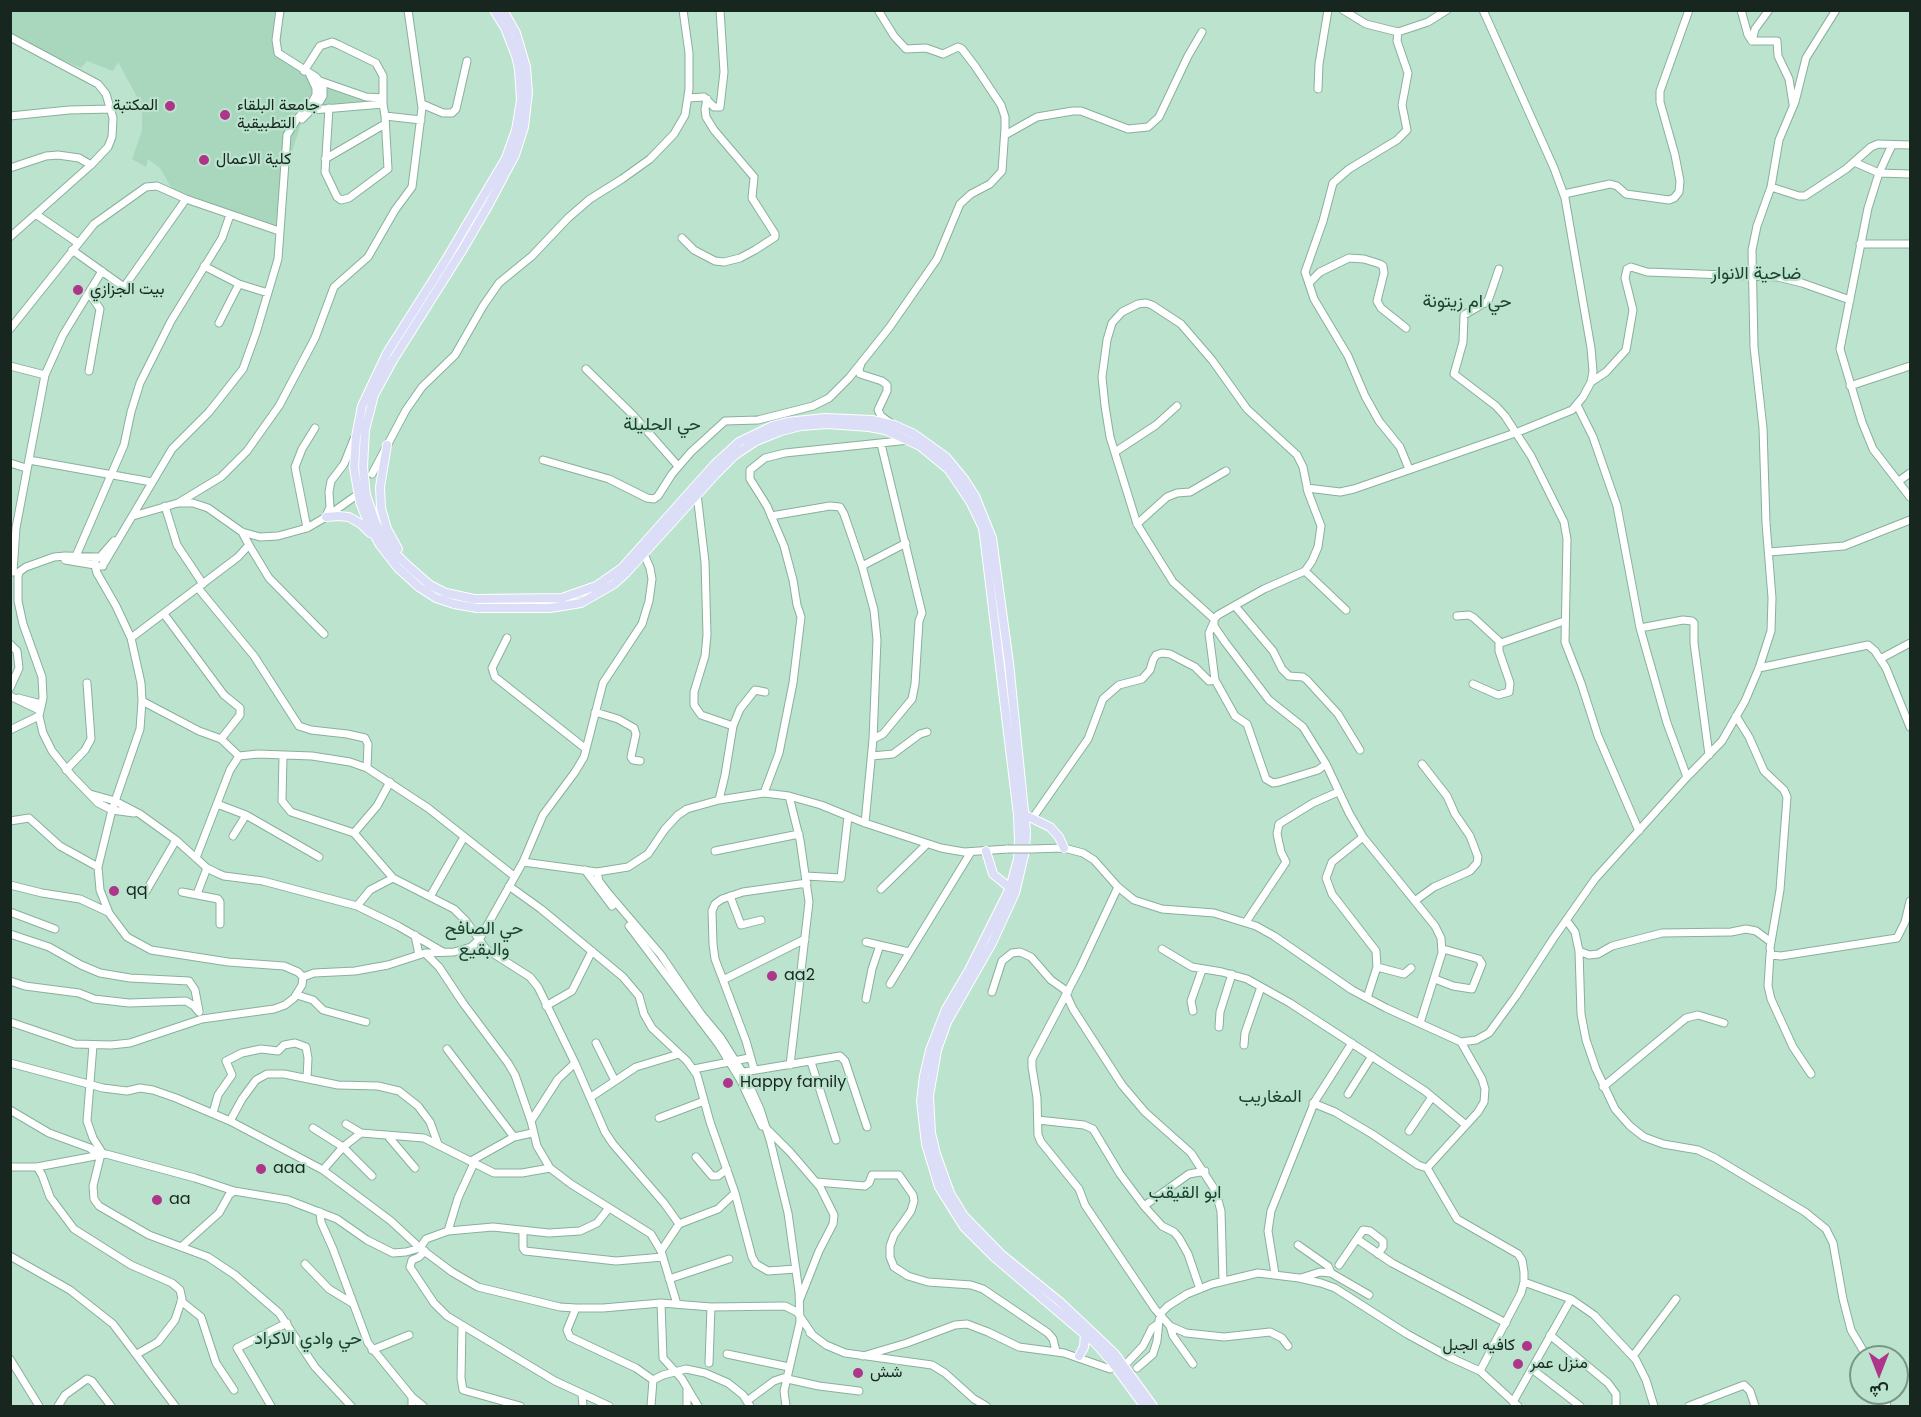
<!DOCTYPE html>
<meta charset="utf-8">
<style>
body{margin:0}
#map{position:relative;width:1921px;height:1417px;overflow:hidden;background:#bbe3cd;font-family:Poppins,Vazirmatn,sans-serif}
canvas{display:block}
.frame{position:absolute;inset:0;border:12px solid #17261e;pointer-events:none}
.north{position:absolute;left:1849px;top:1345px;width:60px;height:60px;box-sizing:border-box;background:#bbe3cd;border:2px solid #799787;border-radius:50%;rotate:180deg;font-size:16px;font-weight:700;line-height:24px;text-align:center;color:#17261e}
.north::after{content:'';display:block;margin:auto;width:21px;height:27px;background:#ad368b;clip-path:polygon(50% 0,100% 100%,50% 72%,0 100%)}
</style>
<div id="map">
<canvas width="1921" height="1417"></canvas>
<div class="frame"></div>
<div class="north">ش</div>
</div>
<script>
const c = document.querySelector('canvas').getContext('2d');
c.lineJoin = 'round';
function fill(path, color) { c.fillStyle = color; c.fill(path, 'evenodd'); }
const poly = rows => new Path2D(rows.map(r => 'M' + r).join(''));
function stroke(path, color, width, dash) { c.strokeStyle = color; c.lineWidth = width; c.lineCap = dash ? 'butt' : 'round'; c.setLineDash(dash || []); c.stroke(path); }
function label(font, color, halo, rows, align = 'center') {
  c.font = font + ' Poppins,Vazirmatn,sans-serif'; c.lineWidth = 4.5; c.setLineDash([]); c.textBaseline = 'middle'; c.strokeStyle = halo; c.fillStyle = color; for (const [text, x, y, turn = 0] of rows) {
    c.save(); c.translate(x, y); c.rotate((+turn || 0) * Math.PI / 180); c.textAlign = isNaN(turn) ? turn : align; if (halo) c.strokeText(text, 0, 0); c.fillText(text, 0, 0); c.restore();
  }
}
const built = poly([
 [11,11,285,11,283,21,280,49,282,59,297,70,302,69,309,74,382,100,371,106,346,107,333,105,328,108,313,110,302,121,290,157,280,229,174,192,160,168,148,159,146,167,132,159,142,131,142,106,118,62,113,71,87,61,81,68,11,37]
]);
const minor = poly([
 [280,10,276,40,278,53,316,77,323,86,323,96,320,101,302,119],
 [1343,10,1366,24,1398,32],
 [1741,10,1748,35,1752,41],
 [1769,10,1755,29,1752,41,1777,41,1778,56,1789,79,1793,104],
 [10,37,98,84,106,94,113,118,112,137,108,147,91,165,10,237],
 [304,71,320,46,332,42,339,45,376,63,383,76,383,104,385,116,421,120],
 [320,81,366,97,383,98],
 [1318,89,1319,64,1328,10],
 [688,98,704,97,714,107,720,107,724,72,720,10],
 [422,104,443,113,452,113,456,109,467,61],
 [329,108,325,172,337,197,341,200,349,198,388,169,385,116],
 [312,110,383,104],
 [10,116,69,110,112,109],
 [1005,135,1037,117,1073,111,1081,111,1128,129,1148,127,1159,117,1188,56,1202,32],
 [325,159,385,124],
 [1854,162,1879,173,1892,145],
 [10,168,46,156,58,155,79,158,91,165],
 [1910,174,1879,173,1868,208,1840,349,1862,422,1873,449,1910,497],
 [1771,187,1799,196,1805,196,1846,169,1871,147,1878,144,1910,145],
 [1564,194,1610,184,1617,186,1626,194,1669,200,1674,198,1679,192,1680,181,1675,155,1660,102,1660,91,1689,10],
 [37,215,78,243],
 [682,238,694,250,715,261,724,262,740,258,755,250,775,237,775,234,752,198,754,177,714,130,706,117,705,109,707,99],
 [1860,244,1910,244],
 [72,250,124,287,186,199],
 [204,266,239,284,268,293],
 [1499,269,1488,301,1464,315,1463,342,1454,374,1496,406,1505,416,1531,456,1564,522,1567,539,1565,642,1581,683,1598,736,1639,831],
 [1309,283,1320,272,1349,258,1364,259,1380,264,1383,266,1384,273,1377,301,1381,308,1406,328],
 [219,323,239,284],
 [10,329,94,224,146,187,157,186,186,199,279,231],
 [861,364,859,369,860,374,882,381,887,385,887,391,878,410,881,416,892,424],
 [10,366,45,375],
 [586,369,633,415,678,466],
 [89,371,100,309,91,296,91,289],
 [1591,382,1606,372,1626,350,1633,310,1625,278,1627,269,1631,267,1647,272,1778,277,1802,283,1850,300],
 [1850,386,1910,366],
 [1577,405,1593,437,1617,506,1640,628,1667,723,1687,777],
 [1115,452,1156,425,1177,406],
 [29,460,152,482],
 [543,460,609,479,647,498,654,499,658,496,672,474,691,452,725,421,758,420,813,406,829,398,849,378,889,328,937,259,960,204,971,194,990,184,1002,171,1005,128,1005,117,1001,105,975,66,962,49,958,47,943,54,926,48,906,49,894,36,878,10],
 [10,463,26,468],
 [1409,469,1400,447,1379,421,1365,396,1348,356,1314,299,1305,272,1323,221,1333,183,1349,169,1397,140,1407,130,1402,105,1408,73,1397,41,1398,32,1428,22,1447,10],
 [372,474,406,410,422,387,455,355,483,306,499,283,532,256,568,218,590,199,622,179,650,159,674,134,685,115,689,89,689,53,683,10],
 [1899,481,1910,473],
 [1307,488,1340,492,1354,489,1518,432,1572,410,1583,397,1591,382,1593,371,1591,348,1565,198,1554,168,1483,10],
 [697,494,705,562,707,635,705,656,694,692,694,705,701,715,733,726],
 [178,503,221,477,247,451,279,406,315,338,334,287,368,257,395,210,412,187,422,108,408,10],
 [165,506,177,545,203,584],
 [133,516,178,503,193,503,208,508,242,532,260,537,278,536,307,528,326,517,354,497],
 [326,516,330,507,329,492,331,481,344,464,354,439],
 [771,516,830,506,840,507,844,514,862,566,874,610,877,640,873,739,865,823],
 [1137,524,1167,497,1177,493,1190,492,1226,471],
 [307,528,295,467,302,449,315,428],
 [249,545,269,578,324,634],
 [1769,552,1844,546,1910,520],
 [76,556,124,445,131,412,140,383,171,321,222,238,230,215],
 [97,557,65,556,54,557,26,567,19,572,18,577,18,601,23,624,42,677,43,698,39,716,43,733,52,751,72,776,98,803,112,810,134,813],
 [100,557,114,541],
 [65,560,95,565],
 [105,562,172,449,209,412,243,369,256,333,278,259,287,135,297,119,311,104,316,95,316,88,309,73],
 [862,566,906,543],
 [1305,571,1346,610],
 [13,572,16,528,45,375,63,335,102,271],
 [198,588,254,656,299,726,311,730,347,734,365,738,368,744,367,768],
 [1235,606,1273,651,1282,669,1289,676,1303,677,1307,680,1338,714,1360,750],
 [164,614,224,695,240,708,240,715,221,739],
 [1457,616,1469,615,1474,618,1501,643,1564,621],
 [1214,619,1218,615,1264,589,1305,571,1312,561,1318,547,1321,526,1308,492,1303,467,1297,455,1247,409,1212,360,1181,324,1152,305,1146,303,1138,304,1122,312,1112,323,1107,340,1102,377,1105,406,1110,437,1137,524,1173,582,1214,619,1214,626,1225,642,1269,700,1303,727,1326,764,1349,813,1363,837,1435,926,1441,938,1442,953,1420,1023],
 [1213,624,1209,633,1215,680,1235,716,1247,724,1266,779,1273,783,1279,782,1318,770,1326,764],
 [1640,628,1683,620,1692,621,1694,623,1694,643,1709,755],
 [131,638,238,557,249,545,242,532],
 [507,638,492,668,495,677,586,749],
 [10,644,17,651,19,668,10,688],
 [1880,659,1910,643],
 [1759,668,1868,645,1875,651,1886,668,1910,727],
 [1473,684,1498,695,1509,692,1510,683,1499,651,1499,643],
 [10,696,39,710],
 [18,698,41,704],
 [142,701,199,731,221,739,239,756],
 [595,712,618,719,634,728,636,734,631,757,633,760,640,761],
 [1736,716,1749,737,1764,771,1784,790,1787,797,1780,890,1770,948,1771,955,1781,956,1897,938,1905,922,1910,901],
 [10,730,39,716],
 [873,739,883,734,912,699,915,684,919,621,922,613,881,444],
 [283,756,282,801,291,812,354,833,393,878,454,909,466,921,486,949,530,977,538,987,575,1063,605,1132,613,1144,664,1203,679,1224,661,1251],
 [872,756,893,754,920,734,927,732],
 [66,770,85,750,91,739,87,683],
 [764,793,779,753,793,683,801,617,797,605,793,580,784,546,767,506,750,479,750,470,765,458,785,453,909,440],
 [90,794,115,801,140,814,176,840,207,868,217,873,224,876,263,881,357,906,398,926,443,952],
 [789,796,800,840,809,902,790,1065],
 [719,800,725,775,733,726,740,709,755,690,765,692],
 [217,804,246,815,319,857],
 [1032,819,1088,739,1103,699,1119,685,1142,679,1150,670,1153,660,1156,655,1162,653,1170,654,1195,667,1209,681,1215,680],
 [10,821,29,818,60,846,98,867],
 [354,833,377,806,390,782],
 [233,836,246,815],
 [1363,837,1332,862,1326,878,1332,894,1376,951,1377,967,1367,998],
 [1031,849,1064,848,1083,853,1094,860,1118,887,1134,900,1162,909,1214,913,1256,926,1274,936,1352,990,1386,1008,1461,1042,1476,1040,1489,1033,1516,996,1553,939,1595,879,1687,777,1722,741,1745,701,1759,668,1771,631,1772,598,1766,523,1763,428,1754,347,1752,250,1757,226,1771,187,1779,140,1795,102,1806,58,1836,10],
 [715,851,799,834],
 [196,858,230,770,239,756,258,754,312,756,350,762,367,768,428,808,514,876],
 [523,862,543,815,575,772,584,757,603,683,642,624,649,601,652,579,650,568,644,554],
 [585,870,612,906],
 [597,872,599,881,608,893,661,955,701,1014,721,1038,746,1078,760,1109,770,1140,788,1213,799,1292,800,1322,784,1391,786,1406],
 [806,876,841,878,848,816],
 [10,885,42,893,80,899,108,912],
 [509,886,541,909,623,977,639,996,644,1014,652,1028,687,1061,697,1075,710,1122,735,1193,718,1209,679,1224],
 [1118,887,1080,968,1032,1059,1032,1067,1037,1098,1038,1135,1041,1142,1079,1189,1085,1205,1155,1309,1170,1326,1186,1333,1224,1337,1270,1332,1282,1338,1288,1346],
 [881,889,927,844],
 [182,892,218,899,220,902,220,924],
 [145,893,176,840],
 [197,894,207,868],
 [431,895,464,837],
 [730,896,741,925,761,920],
 [1416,900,1434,887,1470,871,1477,863,1478,857,1470,836,1455,814,1447,796,1422,764],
 [357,906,370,890,393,878],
 [10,912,55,929],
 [1567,921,1575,932,1579,951,1581,1014,1586,1040,1596,1069,1615,1109,1630,1126,1644,1137,1663,1144,1698,1150,1715,1158,1805,1212,1826,1229,1833,1243,1843,1299,1851,1330,1867,1357],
 [1246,922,1286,862,1281,852,1277,834,1279,824,1313,803,1338,792],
 [629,926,719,1045,741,1081,762,1126],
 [10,934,49,947,81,965,100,973,130,978,189,981,195,990,199,1011],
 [415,935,419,955],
 [866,942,909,952],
 [1162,949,1192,967,1222,972,1247,979,1290,1003,1425,1091,1466,1125],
 [1579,951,1589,955,1598,954,1612,946,1662,933,1731,932,1746,929,1756,931,1771,942],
 [426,954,439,967,463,1003,508,1063,515,1075,531,1121,537,1146,550,1168,571,1184,651,1234,661,1251,677,1304],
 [1770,954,1768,986,1771,999,1793,1047,1811,1074],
 [1377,967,1404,974,1411,968],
 [303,977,314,973,355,971,388,965,425,953,454,952,471,947,479,940,523,862,597,872,628,867,648,854,665,829,678,815,687,809,719,800,764,793,789,796,821,805,865,823,941,848,964,852,1008,849],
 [1435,979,1453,986,1472,989,1482,964,1479,959,1443,949],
 [723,980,715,959,713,944,712,911,715,904,722,899,743,892,807,883],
 [10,981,25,986,79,993,94,999,129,1003,186,1001,194,1006,199,1012],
 [890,984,971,852],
 [992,992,1002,961,1012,953,1020,952,1031,957,1051,980,1068,992],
 [1066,994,1073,1009,1122,1085,1145,1112,1191,1153,1215,1190,1221,1211,1223,1281],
 [297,995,313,1000,323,1010,366,1022],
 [866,999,872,969,880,945],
 [546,1006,572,991,592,951],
 [1193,1011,1191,1001,1202,970],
 [10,1022,75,1044,111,1045,130,1043,202,1019,274,1009,285,1005,294,998,302,985,303,977,298,972,284,966,228,962,151,950,127,937,109,913,100,890,98,867,112,810,140,729,142,701,141,683,131,638,116,606,97,573,94,562,96,559,100,557,104,559,103,566,96,566],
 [1219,1027,1220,1012,1232,974],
 [596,1043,615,1081],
 [93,1045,87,1121,93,1138,103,1154],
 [1244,1045,1245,1033,1261,987],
 [447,1049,514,1137],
 [811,1062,836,1140],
 [10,1063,103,1088,127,1091,140,1088,153,1090,176,1098,230,1121,323,1170,391,1221,420,1248,452,1272,478,1287,560,1307,576,1308,603,1308,661,1303,711,1307,785,1306,797,1312,812,1334],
 [694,1069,749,1058],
 [754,1069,746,1041,723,980,805,939],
 [738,1073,840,1056,845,1061,867,1127],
 [1603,1087,1686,1018,1698,1015,1724,1023],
 [1348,1094,1372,1056],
 [591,1097,636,1067,679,1054],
 [1313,1103,1335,1112,1372,1134,1418,1165,1427,1168],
 [10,1110,49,1133,90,1148,98,1155],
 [213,1113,218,1095,232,1075,226,1061,242,1053,261,1049,278,1051,284,1045,295,1043,306,1047,308,1058,307,1079],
 [659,1118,704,1101],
 [1038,1120,1084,1125,1093,1129,1120,1174,1144,1206,1162,1226,1174,1232,1179,1238,1188,1254,1200,1289],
 [230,1121,242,1099,256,1080,267,1074,284,1074,338,1085,378,1086,399,1091,418,1106,430,1122,438,1144],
 [531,1121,558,1079,575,1063],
 [346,1124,361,1133],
 [313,1128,343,1147,372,1176],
 [767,1129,790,1152,820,1187,834,1215,833,1224,819,1251,800,1299],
 [1409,1131,1432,1097],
 [387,1135,415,1168],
 [101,1154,93,1186,94,1199,99,1206,149,1235,208,1257,235,1275,279,1313,315,1367,351,1406],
 [696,1157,712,1176,718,1176,727,1169],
 [471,1161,514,1137,532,1133],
 [10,1167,37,1167,106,1154,195,1178,234,1191,288,1200,337,1219,367,1240,393,1253,406,1252,420,1248,426,1239,448,1231,493,1227,549,1233,580,1231,597,1223,609,1208],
 [37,1167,42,1175,50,1197,74,1229,131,1265,172,1283,180,1290,182,1299,175,1320,158,1342,137,1354],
 [323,1170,343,1147,361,1133,424,1138,494,1173,522,1173,550,1168],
 [816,1182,865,1186,869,1183,872,1175,899,1175,913,1195,914,1201,911,1211,894,1235,890,1246,890,1257,894,1267,908,1276,928,1282,971,1285,983,1289,1048,1333,1053,1339,1056,1351],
 [735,1193,752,1257,756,1264,768,1271,796,1269],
 [1144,1206,1189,1174,1205,1171],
 [320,1212,321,1222,333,1249,368,1343,412,1397,412,1406],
 [448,1231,458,1198,474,1163],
 [523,1231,523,1248,525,1251,616,1261,663,1257],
 [1357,1239,1392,1263,1506,1323],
 [1298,1245,1328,1266,1331,1273],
 [181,1247,219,1213,229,1195,234,1191],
 [425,1251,419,1257,412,1260,410,1267,434,1303,447,1316,555,1381,609,1406],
 [10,1256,70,1290,113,1324,175,1406],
 [305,1264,329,1289,352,1303],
 [1339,1265,1363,1230,1370,1231,1383,1241,1383,1247,1378,1254],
 [1275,1274,1268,1231,1271,1211,1315,1101,1352,1043],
 [1301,1278,1320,1272,1331,1273,1369,1295],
 [669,1279,729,1259],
 [1524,1282,1571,1299,1594,1315,1636,1360,1646,1380,1654,1406],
 [181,1301,201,1317,216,1363,234,1390],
 [661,1303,663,1358,682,1379,698,1406],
 [576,1308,567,1330,570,1337,636,1368,653,1380],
 [462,1326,461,1378,463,1390,520,1406],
 [1170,1326,1173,1336,1193,1364],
 [810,1333,826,1345,845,1353,932,1365,945,1373,974,1399,986,1406],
 [1550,1335,1608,1383,1616,1394,1616,1406],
 [372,1350,409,1335],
 [727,1354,789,1367],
 [863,1356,907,1343,955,1325,967,1324,988,1332,1019,1347,1064,1353,1110,1369],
 [1633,1356,1676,1299],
 [10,1359,39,1406],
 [709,1363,711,1307],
 [1125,1365,1143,1346,1152,1328,1158,1324],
 [1137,1368,1153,1354,1157,1341,1159,1320,1162,1312,1168,1306,1187,1294,1212,1284,1258,1273,1299,1278,1321,1283,1335,1288,1407,1334,1449,1357,1480,1371,1521,1293,1524,1282,1524,1272,1522,1260,1518,1254,1457,1219,1427,1168,1478,1112,1484,1102,1485,1089,1482,1079,1461,1042],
 [1532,1369,1580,1406],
 [1480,1371,1518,1406],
 [687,1390,687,1406],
 [1883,1393,1887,1406],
 [582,1395,583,1406],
 [412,1397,423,1406],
 [747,1401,774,1381,783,1378,819,1386,859,1391],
 [1513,1402,1571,1299],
 [58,1406,65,1395,87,1379,92,1381,111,1406],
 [271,1406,237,1348,287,1323],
 [651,1406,653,1380,663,1375,686,1369,705,1373,728,1383,743,1395,750,1406],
 [1689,1406,1744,1385,1750,1391,1755,1406]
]);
const major = poly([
 [494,10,505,28,516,56,519,69,521,100,516,130,506,158,444,263,387,353,362,406,356,437,354,468,360,502,369,525,380,545,398,568,419,587,436,598,454,604,477,608,550,608,581,603,614,584,626,573,716,474,735,455,756,441,781,431,801,426,827,424,869,427,885,430,920,446,949,470,971,503,983,528,985,543,1018,815,1019,841,1018,859,1010,888,969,970,946,1009,930,1050,924,1076,921,1101,926,1144,939,1187,964,1227,994,1257,1096,1344,1111,1361,1144,1406],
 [503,10,516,33,526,67,528,93,524,127,515,155,488,206,463,249,393,360,374,395,365,430,363,467,366,495,376,524,395,553,407,565,430,585,446,593,474,599,562,598,596,586,622,568,714,465,739,442,772,426,787,422,825,418,872,420,894,425,914,434,946,457,964,479,975,496,992,538,1009,663,1026,831,1025,851,1015,893,992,943,947,1022,937,1050,929,1096,931,1133,936,1154,950,1193,964,1216,1002,1255,1060,1302,1115,1354,1153,1406],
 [387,445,380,487,381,508,387,529,398,549],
 [326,517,338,516,349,517,361,524,370,533],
 [1025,815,1050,827,1059,837,1064,848],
 [986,851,993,874,1010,888],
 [1079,1356,1084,1347,1085,1334]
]);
const minorBridge = poly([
 [1008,849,1031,849]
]);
const markers = [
 [170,106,6,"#ad368b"],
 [225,115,6,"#ad368b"],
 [204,160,6,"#ad368b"],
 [78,290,6,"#ad368b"],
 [114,891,6,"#ad368b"],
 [772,976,6,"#ad368b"],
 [728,1083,6,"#ad368b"],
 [261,1169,6,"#ad368b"],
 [157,1200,6,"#ad368b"],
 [1527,1346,6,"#ad368b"],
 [1518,1364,6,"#ad368b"],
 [858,1373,6,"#ad368b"]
];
const poiNames = [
 ["المكتبة",158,106,"right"],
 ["جامعة البلقاء",237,106],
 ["التطبيقية",237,124],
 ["كلية الاعمال",216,160],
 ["بيت الجزازي",90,290],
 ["qq",126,891],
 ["aa2",784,976],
 ["Happy family",740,1083],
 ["aaa",273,1169],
 ["aa",169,1200],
 ["كافيه الجبل",1515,1346,"right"],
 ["منزل عمر",1530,1364],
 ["شش",870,1373]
];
const neighbourhoodNames = [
 ["ضاحية الانوار",1756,274],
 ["حي ام زيتونة",1467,302],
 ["حي الحليلة",662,425],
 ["حي الصافح",484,929],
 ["والبقيع",484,950],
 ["المغاريب",1270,1097],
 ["ابو القيقب",1185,1193],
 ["حي وادي الاكراد",308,1339]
];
fill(built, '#a8d7bd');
stroke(minor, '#89b09b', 9);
stroke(major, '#fff', 10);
stroke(minor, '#fff', 7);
stroke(major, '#dcdef8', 8);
stroke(minorBridge, '#89b09b', 9, []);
stroke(minorBridge, '#fff', 7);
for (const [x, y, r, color] of markers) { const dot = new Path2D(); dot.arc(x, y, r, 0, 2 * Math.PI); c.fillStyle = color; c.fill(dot); stroke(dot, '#bbe3cd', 2); }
label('16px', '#17261e', '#bbe3cd', poiNames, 'left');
label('18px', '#1c402f', '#bbe3cd', neighbourhoodNames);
</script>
